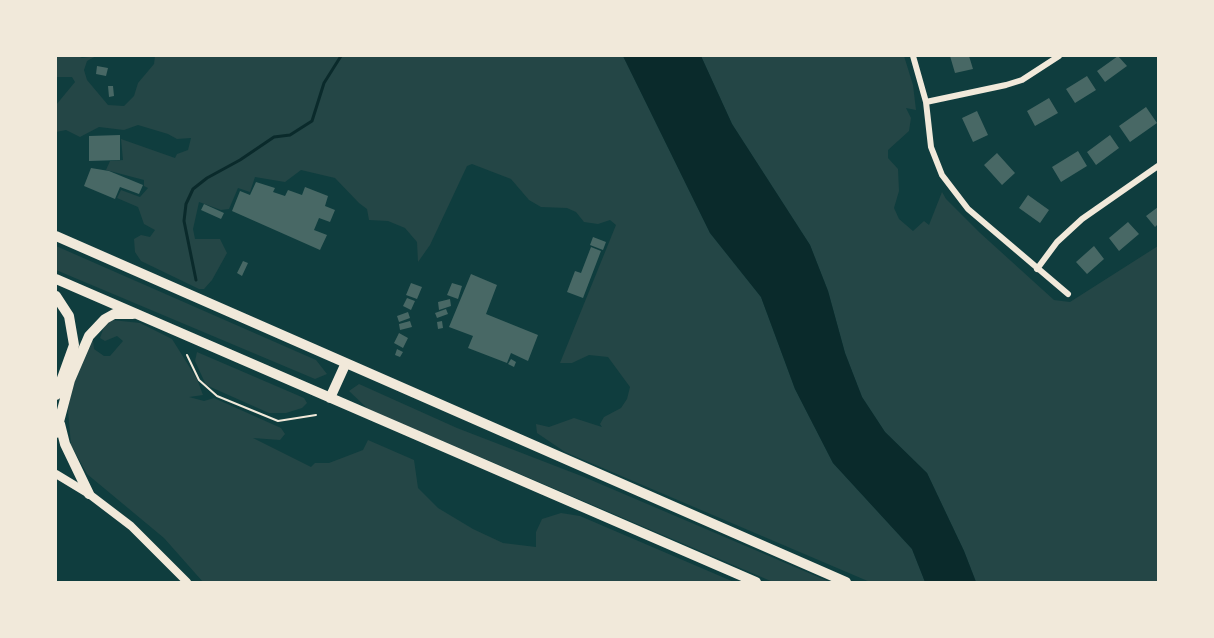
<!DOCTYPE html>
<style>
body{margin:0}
#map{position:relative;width:1214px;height:638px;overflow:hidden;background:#0f3d3e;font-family:Mulish,sans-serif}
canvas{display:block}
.frame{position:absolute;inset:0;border:57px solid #f1e9da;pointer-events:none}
</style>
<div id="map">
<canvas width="1214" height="638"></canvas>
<div class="frame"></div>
</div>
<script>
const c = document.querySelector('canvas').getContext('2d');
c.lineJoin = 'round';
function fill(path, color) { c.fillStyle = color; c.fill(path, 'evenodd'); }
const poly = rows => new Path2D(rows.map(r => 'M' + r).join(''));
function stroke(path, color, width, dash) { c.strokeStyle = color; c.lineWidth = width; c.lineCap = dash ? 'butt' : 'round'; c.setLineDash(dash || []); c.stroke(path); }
const green = poly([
 [56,56,78,56,82,58,96,56,87,61,84,70,87,80,108,105,124,106,134,96,138,83,154,64,155,56,623,56,710,233,761,297,795,389,833,463,912,549,925,582,870,582,565,452,537,433,536,424,549,427,574,418,602,427,600,424,604,417,621,408,627,399,630,387,608,357,589,355,572,363,560,363,616,225,610,220,598,224,584,222,576,212,567,208,541,207,529,200,511,179,472,164,467,166,430,245,418,262,417,242,405,228,388,221,369,220,367,209,359,203,335,178,301,170,285,182,255,177,250,192,238,188,229,209,221,210,199,202,193,229,195,239,220,239,227,253,212,280,204,289,199,289,141,261,135,252,134,239,141,235,150,237,155,230,144,224,138,207,117,198,121,190,140,197,148,188,144,186,144,180,106,170,110,161,123,160,121,139,175,158,177,154,188,150,191,138,177,139,168,134,138,125,124,130,99,127,80,137,66,130,56,132,56,105,75,82,72,77,56,77],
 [701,56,904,56,913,85,916,110,906,108,911,118,909,131,888,150,888,158,898,169,899,191,894,208,899,219,913,231,924,221,929,225,942,192,946,199,979,232,1054,300,1070,302,1158,246,1158,582,976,582,964,551,927,473,885,432,862,397,845,353,828,291,810,245,732,124],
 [56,246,316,360,327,374,315,379,56,270],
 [112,320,140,323,172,339,197,379,203,395,189,397,204,401,214,398,281,428,285,434,280,440,253,438,311,467,315,463,329,463,363,450,368,440,414,460,418,488,438,508,473,529,503,543,536,547,536,532,542,519,561,513,580,516,734,582,203,582,164,538,87,474,71,445,68,410,71,390,93,340,94,349,104,356,110,356,123,341,117,336,105,341,100,338,105,324],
 [197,352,304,398,307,403,302,408,286,413,269,413,206,385,195,361],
 [359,384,457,428,584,477,830,582,773,582,368,409,349,391]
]);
const water = poly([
 [623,56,701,56,732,124,810,245,828,291,845,353,862,397,885,432,927,473,964,551,976,582,925,582,912,549,833,463,795,389,761,297,710,233]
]);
const stream = poly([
 [196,280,184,221,186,204,193,189,207,178,240,160,274,137,290,135,312,121,324,83,341,56]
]);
const building = poly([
 [950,56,969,56,973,69,955,73],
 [1118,56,1127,66,1105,82,1097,71],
 [97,66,108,68,106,76,96,74],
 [1087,76,1096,90,1075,103,1066,89],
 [108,86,113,86,114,96,109,97],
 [1049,98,1058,113,1035,126,1027,111],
 [1146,107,1157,123,1130,142,1119,126],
 [977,111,988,135,973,142,962,118],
 [120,135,120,160,89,161,89,136],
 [1110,135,1119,148,1096,165,1087,152],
 [1078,151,1087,166,1061,182,1052,167],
 [997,153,1015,173,1002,185,984,165],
 [91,168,109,171,143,185,139,194,120,187,115,199,84,186],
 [256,182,275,188,273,192,285,196,288,190,302,195,305,187,328,196,325,206,335,210,330,222,319,218,314,230,327,235,320,250,232,211,240,191,250,195],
 [1028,195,1049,210,1040,223,1019,208],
 [204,204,224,213,221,219,201,210],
 [1158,207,1158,224,1155,227,1146,216],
 [1128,222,1139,234,1119,251,1109,238],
 [593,237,606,242,603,250,590,245],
 [1094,246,1104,259,1087,274,1076,262],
 [591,247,601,251,583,298,567,292,575,271,581,273],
 [243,261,248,263,242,276,237,273],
 [471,274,497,285,486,314,538,335,528,361,511,353,507,363,468,348,473,336,449,327],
 [411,283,422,287,417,299,406,295],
 [452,283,462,286,458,299,447,295],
 [407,298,415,301,411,310,403,306],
 [450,299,451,306,439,310,438,302],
 [446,309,448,314,437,318,435,313],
 [408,312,410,318,399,322,397,316],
 [410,321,412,327,400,330,399,324],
 [442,321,443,328,438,329,437,322],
 [399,333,408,338,403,348,394,343],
 [397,349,403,352,400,357,395,355],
 [511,359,516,362,514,367,508,364]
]);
const path = poly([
 [187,355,199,380,217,396,278,421,316,415]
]);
const minor = poly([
 [913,56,926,102,931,147,942,175,968,209,1068,294],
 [926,102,1006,85,1022,80,1059,56],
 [1037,269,1057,242,1082,219,1158,166]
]);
const secondary = poly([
 [56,474,89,494,131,526,187,582]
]);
const trunk = poly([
 [56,236,846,582],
 [56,279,756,582],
 [56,296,69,316,74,345,56,395],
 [330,398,345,365],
 [60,424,65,444,89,494],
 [56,433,70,380,89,336,105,319,114,314,133,314]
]);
fill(green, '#244646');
fill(water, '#0a2a2b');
stroke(stream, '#0a2a2b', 3);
fill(building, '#486865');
stroke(path, '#f1e9da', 2);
stroke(minor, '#f1e9da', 6);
stroke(secondary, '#f1e9da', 8);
stroke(trunk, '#f1e9da', 10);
</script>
